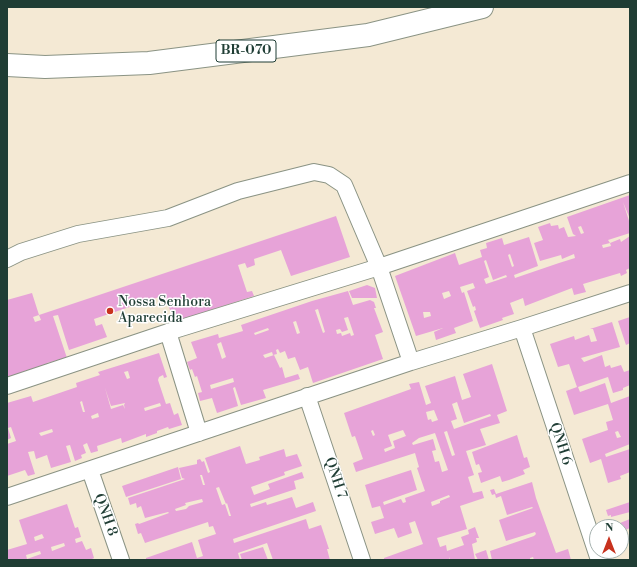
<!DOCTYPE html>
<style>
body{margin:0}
#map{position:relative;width:637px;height:567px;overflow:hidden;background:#f4e9d4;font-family:"Libre Bodoni",serif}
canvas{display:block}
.frame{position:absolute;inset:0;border:8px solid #1f3d34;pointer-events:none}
.north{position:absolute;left:589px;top:519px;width:40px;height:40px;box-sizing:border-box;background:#fff;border:1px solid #a5b1ae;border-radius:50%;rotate:0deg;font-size:11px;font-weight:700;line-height:16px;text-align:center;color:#1f3d34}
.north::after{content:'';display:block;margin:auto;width:14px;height:18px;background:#c8321e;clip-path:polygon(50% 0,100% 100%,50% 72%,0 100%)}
</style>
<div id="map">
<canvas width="637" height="567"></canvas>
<div class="frame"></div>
<div class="north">N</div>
</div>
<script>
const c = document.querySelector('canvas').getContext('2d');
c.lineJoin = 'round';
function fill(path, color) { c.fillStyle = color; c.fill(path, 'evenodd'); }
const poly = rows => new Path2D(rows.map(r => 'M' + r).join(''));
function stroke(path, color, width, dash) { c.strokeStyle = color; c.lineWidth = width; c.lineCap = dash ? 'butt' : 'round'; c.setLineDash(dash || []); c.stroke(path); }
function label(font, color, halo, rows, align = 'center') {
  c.font = font + ' "Libre Bodoni",serif'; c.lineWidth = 3; c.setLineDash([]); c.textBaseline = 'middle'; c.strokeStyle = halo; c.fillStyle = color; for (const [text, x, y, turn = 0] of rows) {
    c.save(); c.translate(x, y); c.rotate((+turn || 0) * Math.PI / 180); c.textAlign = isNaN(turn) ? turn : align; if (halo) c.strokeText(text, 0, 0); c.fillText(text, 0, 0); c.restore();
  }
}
const building = poly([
 [630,195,630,219,623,202,630,224,630,233,608,240,610,243,620,239,621,242,630,236,630,268,626,270,627,273,621,276,620,273,583,284,586,292,574,295,572,288,525,306,523,298,510,303,514,314,502,318,503,320,480,328,474,311,476,310,475,306,473,307,467,291,475,288,473,283,460,287,462,293,464,292,473,321,454,328,456,333,436,340,434,332,443,328,416,336,395,276,455,253,459,265,482,257,480,250,487,248,486,243,502,238,504,245,529,237,538,266,514,275,515,278,559,263,575,258,574,254,562,259,561,255,540,261,534,243,543,240,538,227,550,223,551,226,558,225,559,229,564,227,568,237,576,236,573,234,567,217],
 [581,226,584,233,581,234,578,227],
 [610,243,611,246,603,248,602,245],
 [510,254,514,266,512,267,508,255],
 [486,260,493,280,506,275,507,277,486,284,484,279,489,277,484,261],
 [449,291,451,296,444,299,442,293],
 [423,312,430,312,431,316,424,318],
 [336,216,350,257,291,276,281,250,254,259,255,265,247,268,245,263,238,265,247,292,252,291,254,296,174,322,165,295,94,319,96,326,102,324,107,337,69,350,58,315,53,316,67,358,47,363,48,365,7,379,7,300,32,293,39,315,33,317,35,322,41,320,39,315],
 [367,285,375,288,377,298,352,298,349,291],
 [348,291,353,305,370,300,374,302,376,308,374,308,383,332,375,335,383,359,313,383,308,367,300,370,295,357,288,359,285,351,280,353,278,349,276,350,277,354,273,355,272,352,263,355,265,358,274,355,280,368,282,367,285,378,298,374,300,379,263,390,266,398,241,405,235,387,233,388,238,406,217,413,212,398,200,401,198,393,202,392,197,376,195,377,192,369,190,370,187,362,197,358,191,342,218,334,219,338,243,331,241,325,312,301],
 [318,309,325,332,323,333,315,310],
 [348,317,354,335,351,336,350,333,342,336,341,333,337,334,336,330,340,329,342,332,348,330,344,318],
 [296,321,300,333,297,334,293,322],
 [268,328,269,330,255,335,254,333],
 [221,342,226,357,222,359,217,344],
 [233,378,234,382,211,389,210,385],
 [630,317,630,343,626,345,618,321],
 [612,322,620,347,581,358,584,362,602,355,605,367,610,365,611,368,621,365,624,372,630,370,630,385,623,388,623,390,613,393,608,377,578,387,580,392,605,383,611,403,630,396,630,444,605,454,606,457,630,449,630,472,620,476,621,479,608,483,601,459,590,463,582,439,608,430,606,422,613,420,608,404,574,415,566,391,577,387,569,364,558,367,550,344,574,336,575,340,589,335,591,342,597,341,593,329,590,329],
 [618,431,621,437,617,438,615,432],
 [159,353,167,377,164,378,163,375,159,377,158,380,166,404,170,403,174,415,178,413,182,425,169,429,168,427,157,431,157,433,146,437,146,434,122,443,121,438,97,446,98,451,91,453,87,443,83,445,86,453,81,455,82,458,75,461,70,445,66,446,71,462,51,468,47,455,36,459,34,451,28,452,35,474,28,476,25,470,7,476,7,444,16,441,11,427,8,428,11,438,7,440,7,403,31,396,33,402,77,387,76,383,100,375,98,372],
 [128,371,130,378,127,379,124,372],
 [105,388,111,406,125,403,124,405,125,409,123,405,111,409],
 [82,401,85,412,83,412,80,402],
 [160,403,161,406,145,411,144,408],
 [98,413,99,417,92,419,91,416],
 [52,429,53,432,41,436,39,433],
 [492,364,507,411,497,415,500,423,480,429,486,445,466,451,474,475,468,477,473,493,482,491,484,498,460,506,467,529,437,538,440,547,446,545,447,551,464,545,461,537,469,534,468,530,475,527,479,538,476,538,477,542,472,544,475,560,450,560,449,557,449,560,384,560,384,558,423,544,415,521,409,523,412,533,398,538,394,528,375,534,371,522,384,518,380,506,372,508,365,485,411,470,417,490,383,502,384,505,401,499,403,503,406,502,405,498,425,491,417,468,419,467,415,453,356,472,353,463,363,459,355,436,352,437,344,413,411,389,409,384,419,382,426,405,431,403,425,386,455,376,462,400,471,397,463,374],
 [457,402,464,423,490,414,491,416,454,429,451,421,457,419,452,404],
 [434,410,438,420,432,422,431,419,428,420,426,412],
 [373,430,375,435,373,436,371,431],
 [403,430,406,436,393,441,395,448,385,452,384,449,392,446,388,435],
 [447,431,455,455,452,456,444,432],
 [435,433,448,470,442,472,439,461,435,462,432,451,436,450,433,439,413,445,412,443,419,438],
 [449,495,450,497,440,501,440,503,432,506,431,502],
 [517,435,524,458,527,457,530,467,523,470,525,474,509,480,502,482,500,476,481,483,478,473,482,472,479,464,476,465,472,452],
 [240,446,246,464,260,460,259,457,284,449,286,457,297,454,302,466,284,472,285,475,251,487,254,495,270,489,268,484,302,472,304,478,294,481,296,489,250,504,251,507,266,502,267,505,292,497,296,508,313,502,316,511,233,539,234,543,306,519,309,529,321,525,329,549,327,549,330,560,273,560,267,543,238,553,240,560,146,560,146,558,192,542,197,558,203,556,198,540,216,534,213,526,209,527,208,522,145,543,141,533,138,534,135,524,138,523,139,524,169,513,168,512,145,518,141,506,137,508,136,503,130,505,128,498,185,479,182,478,179,468,197,464,197,460,200,459,202,462,204,461,208,473,210,472,205,458],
 [200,475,202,475,205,485,203,485],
 [219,487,226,504,227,503,231,516,229,516,225,504,222,505,216,488],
 [202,499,203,502,189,506,186,509,176,511,175,509,186,505,185,503],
 [178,467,181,479,126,497,122,486],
 [532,482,536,498,556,553,568,549,571,560,534,560,533,557,530,558,530,560,492,560,490,551,534,536,536,534,535,532,506,541,499,520,533,508,532,507,507,515,501,496,496,498,495,494,492,495,490,490,494,489,496,494],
 [630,502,630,512,611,517,611,515,608,516,606,510],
 [67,504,75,528,78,527,81,537,75,539,76,543,82,541,86,550,91,548,94,558,90,560,7,560,7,550,27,544,19,520],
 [42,534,44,538,35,541,34,537],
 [64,543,65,546,52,551,51,547],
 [40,551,41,554,27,559,26,555],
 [630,519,630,528,623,531,620,523],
 [263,547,268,560,242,560,240,554],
 [486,550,489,560,478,560,475,554]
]);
const street = poly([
 [7,259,21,252,78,234,168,218,238,191,314,172,329,175,344,185,379,267,411,362],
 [522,328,599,560],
 [168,332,199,433],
 [7,386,168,332,379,267,630,183],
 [307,396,362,560],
 [90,470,121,560],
 [7,497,411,362,522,328,630,293]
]);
const highway = poly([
 [7,65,45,67,149,63,368,35,482,7]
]);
const markers = [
 [110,311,4,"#c8321e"]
];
const shields = [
 [246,51,60]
];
const shieldNames = [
 ["BR-070",246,51]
];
const poiNames = [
 ["Nossa Senhora",118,303],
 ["Aparecida",118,319]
];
const streetNames = [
 ["QNH 6",560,444,72],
 ["QNH 7",335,478,71],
 ["QNH 8",105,515,70]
];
fill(building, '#e7a3d8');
stroke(street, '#8a9384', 18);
stroke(highway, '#8a9384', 24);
stroke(street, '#fff', 16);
stroke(highway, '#fff', 22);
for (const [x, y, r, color] of markers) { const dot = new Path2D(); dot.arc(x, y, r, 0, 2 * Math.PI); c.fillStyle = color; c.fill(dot); stroke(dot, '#fff', 1.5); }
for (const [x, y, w] of shields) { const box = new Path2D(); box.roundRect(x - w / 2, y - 11, w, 22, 3); c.fillStyle = '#fff'; c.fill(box); stroke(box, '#1f3d34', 1); }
label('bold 13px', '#1f3d34', null, shieldNames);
label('14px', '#1f3d34', '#fff', poiNames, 'left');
label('14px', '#1f3d34', '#fff', streetNames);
</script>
